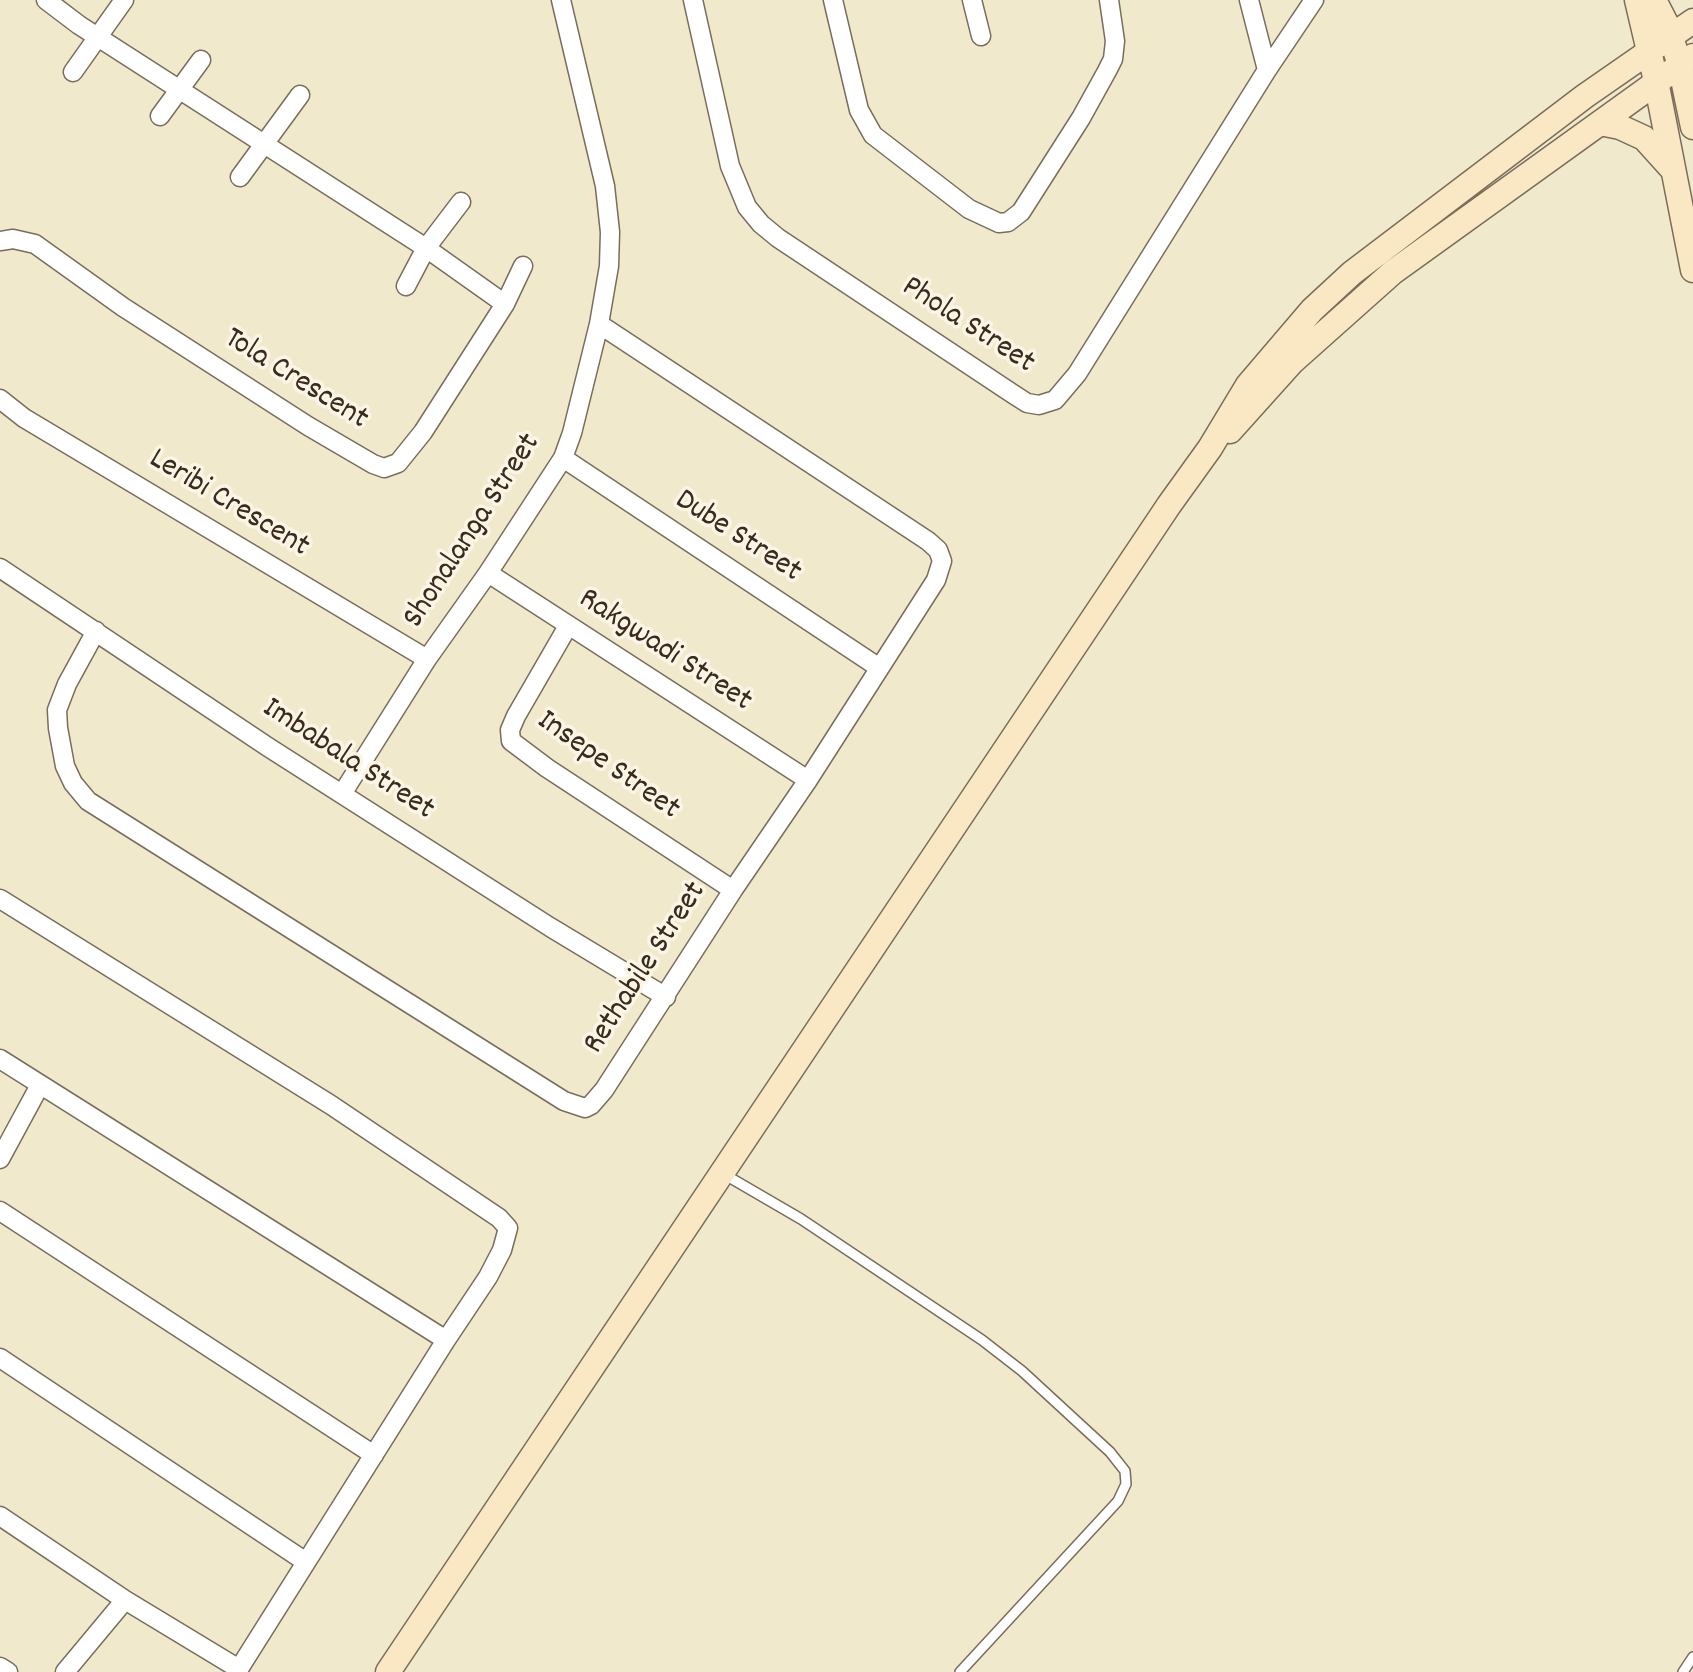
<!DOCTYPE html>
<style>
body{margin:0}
canvas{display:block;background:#f0e9cc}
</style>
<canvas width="1693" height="1672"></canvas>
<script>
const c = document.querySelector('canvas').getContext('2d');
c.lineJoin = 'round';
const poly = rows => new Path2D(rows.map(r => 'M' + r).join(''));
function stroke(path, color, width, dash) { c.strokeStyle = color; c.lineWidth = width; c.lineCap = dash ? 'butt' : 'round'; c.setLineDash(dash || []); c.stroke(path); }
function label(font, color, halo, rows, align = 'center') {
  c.font = font + ' Dekko,sans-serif'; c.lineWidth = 7; c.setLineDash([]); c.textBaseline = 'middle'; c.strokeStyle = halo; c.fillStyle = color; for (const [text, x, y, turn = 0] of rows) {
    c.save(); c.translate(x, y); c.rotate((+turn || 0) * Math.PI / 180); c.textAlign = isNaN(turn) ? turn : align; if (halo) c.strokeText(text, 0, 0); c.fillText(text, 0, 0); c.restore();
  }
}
const lane = poly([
 [722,1173,801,1219,982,1340,1022,1371,1110,1452,1125,1471,1126,1484,1118,1501,960,1672],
 [1683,1672,1693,1657]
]);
const street = poly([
 [46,0,79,25,426,248,505,304],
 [693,0,730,166,747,207,761,224,778,238,1013,394,1027,403,1039,405,1055,400,1077,374,1267,70,1314,0],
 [833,0,859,110,873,135,969,209,999,223,1008,222,1021,212,1081,118,1107,71,1113,59,1115,41,1109,0],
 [972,0,981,36],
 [1249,0,1267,70],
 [73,72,124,0],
 [160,116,201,60],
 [240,177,300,95],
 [0,241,13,239,35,244,123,307,308,426,373,464,384,468,398,463,423,432,505,304,523,266],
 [406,286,426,248,461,202],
 [0,399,24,418,427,659],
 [563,458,878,667],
 [0,568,268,747,550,927,666,997],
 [488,573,808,780],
 [568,626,516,716,510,730,511,741,547,768,733,890],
 [96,631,67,684,57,710,58,728,65,766,73,783,88,801,564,1101,585,1108,591,1105,604,1090,733,890,808,780,936,580,942,561,938,550,928,541,599,324],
 [342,794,427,659,488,573,563,458,572,433,599,324,609,266,610,232,605,186,561,0],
 [0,899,331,1105,499,1218,508,1228,502,1250,488,1277,446,1340,237,1672],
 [0,1059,446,1340],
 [0,1159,40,1085],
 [0,1211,374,1455],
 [0,1358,306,1562],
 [0,1516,125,1600,239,1669],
 [0,1667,8,1672],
 [65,1672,125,1600]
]);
const secondary = poly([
 [1637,0,1656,81,1693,270],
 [1654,0,1667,25,1680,65,1693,127],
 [1600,123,1620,127,1644,138,1672,169],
 [1230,431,1292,362,1393,272,1693,56],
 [388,1672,1169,505,1210,448,1248,385,1312,310,1352,273,1585,96,1693,21]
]);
const streetNames = [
 ["Phola Street",967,327,33],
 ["Tola Crescent",295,381,32],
 ["Leribi Crescent",228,505,31],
 ["Shonalanga Street",474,532,-57],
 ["Dube Street",737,538,33],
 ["Rakgwadi Street",664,652,33],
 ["Imbabala Street",347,761,33],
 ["Insepe Street",607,767,35],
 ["Rethabile Street",647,969,-57]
];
stroke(lane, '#7a6d5b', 12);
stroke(street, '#7a6d5b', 21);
stroke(secondary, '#7a6d5b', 27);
stroke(lane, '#fff', 9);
stroke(street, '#fff', 18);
stroke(secondary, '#fae7c3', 24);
label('32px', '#3b2a1e', '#fcf5e5', streetNames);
</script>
